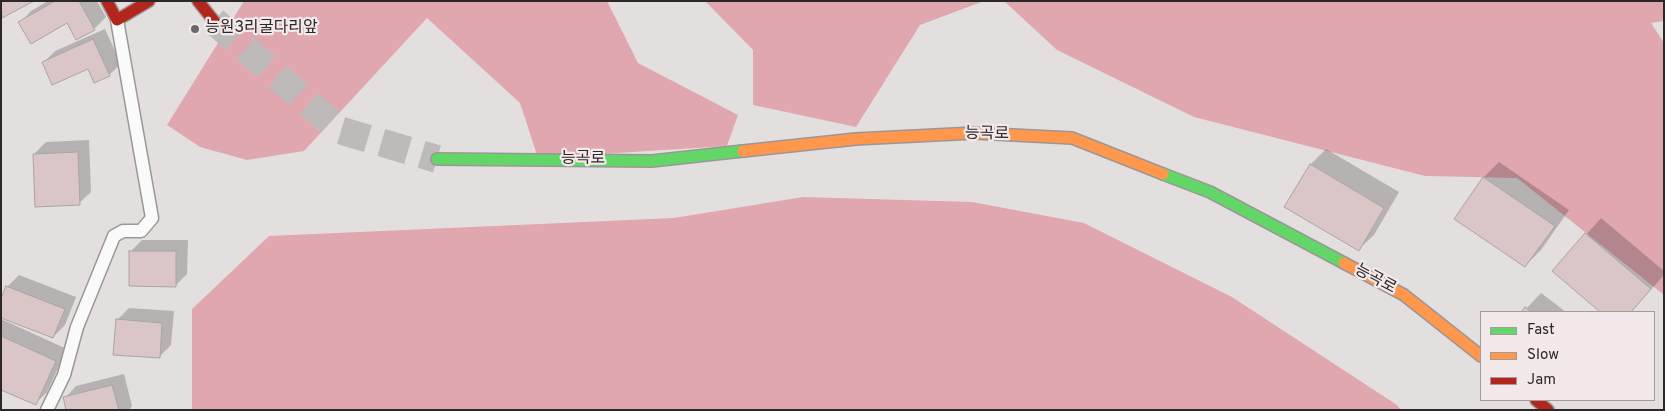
<!DOCTYPE html>
<meta charset="utf-8">
<style>
body{margin:0}
#map{position:relative;width:1665px;height:411px;overflow:hidden;background:#e4dfdf;font-family:Overpass,sans-serif}
canvas{display:block}
.frame{position:absolute;inset:0;border:2px solid #2c2828;pointer-events:none}
.legend{position:absolute;left:1480px;top:311px;width:175px;height:90px;box-sizing:border-box;background:#f4e9ea;border:1px solid #a49c9c;margin:0;padding:6px 9px;list-style:none;font-size:15px;color:#2c2828}
.legend li{display:flex;align-items:center;gap:10px;height:25px}
.legend b{width:25px;border:1px solid #a49c9c}
</style>
<div id="map">
<canvas width="1665" height="411"></canvas>
<div class="frame"></div>
<ul class="legend">
<li><b style="height:6px;background:#63d668"></b>Fast</li>
<li><b style="height:6px;background:#ff974d"></b>Slow</li>
<li><b style="height:6px;background:#b3261e"></b>Jam</li>
</ul>
</div>
<script>
const c = document.querySelector('canvas').getContext('2d');
c.lineJoin = 'round';
function fill(path, color) { c.fillStyle = color; c.fill(path, 'evenodd'); }
const poly = rows => new Path2D(rows.map(r => 'M' + r).join(''));
function stroke(path, color, width, dash) { c.strokeStyle = color; c.lineWidth = width; c.lineCap = dash ? 'butt' : 'round'; c.setLineDash(dash || []); c.stroke(path); }
function label(font, color, halo, rows, align = 'center') {
  c.font = font + ' Overpass,"Noto Sans KR",sans-serif'; c.lineWidth = 4.5; c.setLineDash([]); c.textBaseline = 'middle'; c.strokeStyle = halo; c.fillStyle = color; for (const [text, x, y, turn = 0] of rows) {
    c.save(); c.translate(x, y); c.rotate((+turn || 0) * Math.PI / 180); c.textAlign = isNaN(turn) ? turn : align; if (halo) c.strokeText(text, 0, 0); c.fillText(text, 0, 0); c.restore();
  }
}
const forest = poly([
 [244,1,607,1,638,63,738,115,727,146,538,158,520,103,427,18,304,151,247,160,200,147,167,125],
 [705,1,984,1,920,25,856,127,753,105,753,50],
 [1004,1,1664,1,1664,21,1651,23,1664,43,1664,295,1517,178,1425,176,1194,117,1057,50],
 [803,197,972,202,1084,223,1232,297,1397,405,1401,410,192,410,192,309,269,236,674,218]
]);
const shadow = poly([
 [48,1,97,1,106,17,94,29,67,22,20,23,31,11],
 [105,29,121,64,109,75,89,68,43,63,55,51],
 [89,140,91,192,79,203,34,154,46,142],
 [1326,149,1399,192,1374,235,1358,250,1285,207,1311,164],
 [1499,162,1569,210,1541,250,1525,266,1456,218,1484,177],
 [1601,218,1664,271,1664,275,1631,312,1602,312,1554,271],
 [142,240,188,240,187,274,175,286,131,251],
 [19,275,76,297,65,325,53,337,7,287],
 [1541,293,1566,312,1523,312],
 [129,308,174,311,171,345,159,357,117,320],
 [1,319,67,349,47,392,35,404,1,388],
 [124,374,132,406,129,410,68,410,65,398,76,386]
]);
const building = poly([
 [1,1,34,1,2,18,1,1],
 [55,1,79,1,95,30,76,40,67,23,31,44,18,22,55,1],
 [93,39,110,76,94,83,88,69,52,85,42,62,93,39],
 [78,152,80,205,35,207,33,154,78,152],
 [1310,164,1384,208,1359,251,1284,207,1310,164],
 [1483,177,1555,226,1525,267,1454,219,1483,177],
 [1585,233,1651,289,1631,312,1600,312,1552,271,1585,233],
 [129,251,176,251,176,287,129,286,129,251],
 [6,286,65,309,53,338,1,318,1,298,6,286],
 [1525,307,1531,312,1521,312,1525,307],
 [116,319,162,323,160,358,113,355,116,319],
 [1,336,56,361,36,405,1,390,1,336],
 [112,385,119,410,66,410,63,397,112,385]
]);
const secondaryTunnel = poly([
 [214,21,339,130,437,159]
]);
const lane = poly([
 [47,410,64,375,77,327,114,236,123,231,141,231,152,218,117,20]
]);
const fast = poly([
 [437,159,652,161,743,151],
 [1163,174,1210,192,1344,263]
]);
const slow = poly([
 [743,151,856,139,974,133,1072,138,1163,174],
 [1344,263,1404,295,1481,356]
]);
const jam = poly([
 [107,1,117,20,149,1],
 [198,1,214,21],
 [1536,400,1548,410]
]);
const markers = [
 [195,29,5,"#6c6868"]
];
const poiNames = [
 ["능원3리굴다리앞",205,29]
];
const streetNames = [
 ["능곡로",987,135,1],
 ["능곡로",583,160],
 ["능곡로",1375,280,28]
];
fill(forest, '#e0a7af');
fill(shadow, '#0003');
fill(building, '#dac5c7');
stroke(building, '#a9a4a5', 1);
stroke(secondaryTunnel, '#bfbaba', 28, [28, 14]);
stroke(lane, '#9b9797', 15);
stroke(fast, '#9b9797', 14);
stroke(slow, '#9b9797', 14);
stroke(jam, '#9b9797', 14);
stroke(lane, '#fbfafa', 12);
stroke(fast, '#63d668', 11);
stroke(slow, '#ff974d', 11);
stroke(jam, '#b3261e', 11);
for (const [x, y, r, color] of markers) { const dot = new Path2D(); dot.arc(x, y, r, 0, 2 * Math.PI); c.fillStyle = color; c.fill(dot); stroke(dot, '#f4e9ea', 2); }
label('16px', '#2c2828', '#f4e9ea', poiNames, 'left');
label('16px', '#2c2828', '#f4e9ea', streetNames);
</script>
